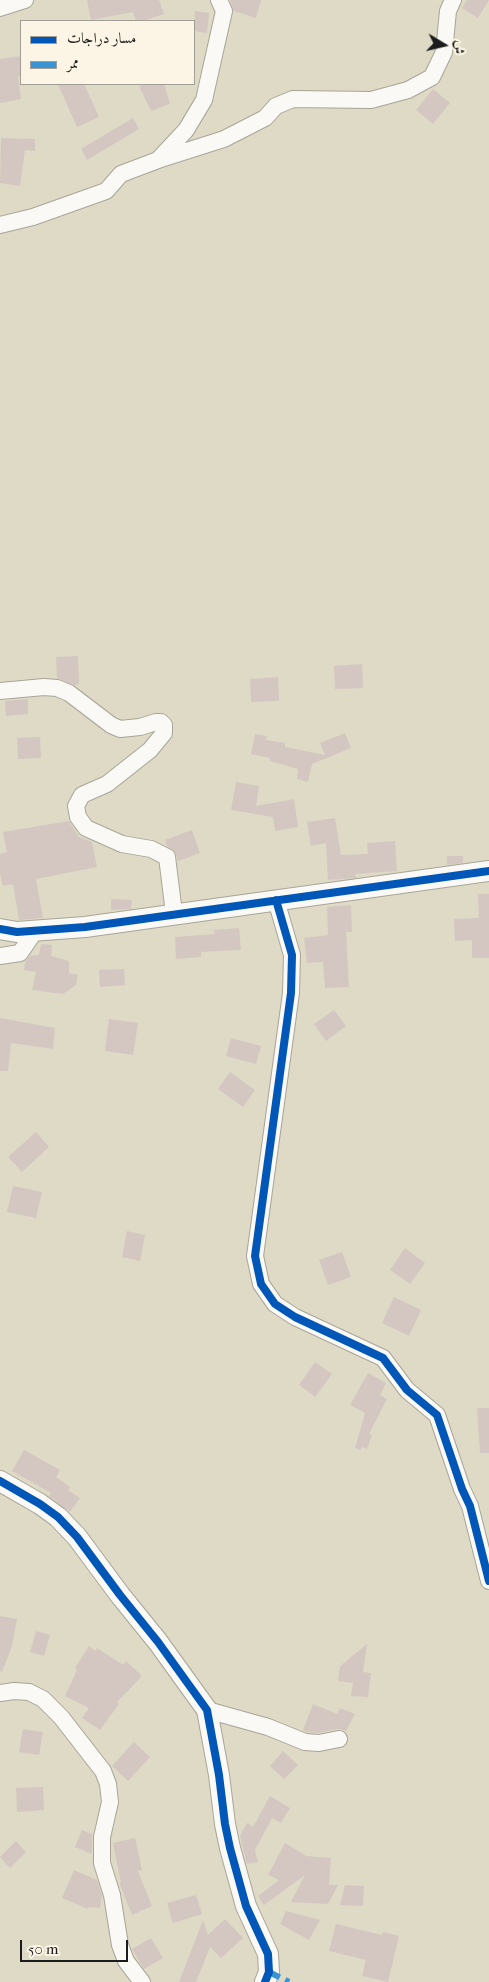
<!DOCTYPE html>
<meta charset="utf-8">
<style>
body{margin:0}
#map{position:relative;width:489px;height:1982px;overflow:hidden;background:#dedac6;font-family:"IM FELL French Canon",Amiri,serif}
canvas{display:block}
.legend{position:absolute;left:20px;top:20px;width:175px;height:65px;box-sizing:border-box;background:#fcf5e5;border:1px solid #a29e95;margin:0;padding:6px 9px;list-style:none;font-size:15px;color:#1c1c1c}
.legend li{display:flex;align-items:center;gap:10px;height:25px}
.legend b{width:25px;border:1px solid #a29e95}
.north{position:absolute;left:419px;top:20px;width:50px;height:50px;-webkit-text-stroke:4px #fcf5e5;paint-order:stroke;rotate:99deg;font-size:14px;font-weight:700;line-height:20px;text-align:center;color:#1c1c1c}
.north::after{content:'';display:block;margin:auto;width:18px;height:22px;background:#1c1c1c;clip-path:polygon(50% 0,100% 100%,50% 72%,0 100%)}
.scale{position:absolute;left:20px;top:1940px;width:108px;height:22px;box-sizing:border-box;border:2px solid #1c1c1c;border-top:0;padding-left:6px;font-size:15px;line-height:18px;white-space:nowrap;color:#1c1c1c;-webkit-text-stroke:4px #fcf5e5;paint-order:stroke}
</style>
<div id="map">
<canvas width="489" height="1982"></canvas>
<ul class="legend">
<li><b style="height:6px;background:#0057b8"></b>مسار دراجات</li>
<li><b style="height:6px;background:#3a94d4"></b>ممر</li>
</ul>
<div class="north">ش</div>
<div class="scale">50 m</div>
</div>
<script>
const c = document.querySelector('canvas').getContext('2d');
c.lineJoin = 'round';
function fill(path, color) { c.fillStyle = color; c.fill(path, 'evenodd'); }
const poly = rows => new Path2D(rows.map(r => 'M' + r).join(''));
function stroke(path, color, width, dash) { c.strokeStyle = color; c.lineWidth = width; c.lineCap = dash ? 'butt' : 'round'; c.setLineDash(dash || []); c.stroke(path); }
const building = poly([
 [87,0,159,0,164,14,143,21,136,21,133,12,91,20],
 [230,0,261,0,256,18,234,11],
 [467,0,489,0,478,18,462,8],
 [195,11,209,13,207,33,194,31],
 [21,56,21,76,18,76,21,99,0,103,0,59],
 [58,84,84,84,99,117,77,127],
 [146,84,164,84,170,104,151,111,139,86],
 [433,89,450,103,433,124,416,110],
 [133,118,139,129,87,160,81,149],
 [1,138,35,139,35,151,25,150,20,186,0,183],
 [78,656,79,684,74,685,57,678,56,657],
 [362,664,363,688,335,689,334,666],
 [278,677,279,701,251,702,250,679],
 [28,699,28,714,6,716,5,701],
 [345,733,351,748,312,764,308,782,297,779,298,769,270,761,270,758,251,754,255,734,267,736,266,740,285,743,285,747,325,755,320,743],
 [40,737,41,758,18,759,17,738],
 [236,782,259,786,256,806,294,799,298,827,275,831,273,817,231,810],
 [335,818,341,855,368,854,367,843,395,841,397,871,355,874,356,878,328,880,326,843,311,846,307,822],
 [69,821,79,837,92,842,97,867,36,879,43,918,19,920,13,884,3,886,0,874,0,854,7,852,3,832],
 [192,830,200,853,178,861,175,852,167,846,165,840],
 [447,856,463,856,463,863,447,865],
 [478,894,489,894,489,958,472,958,472,940,455,941,454,919,479,918],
 [111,899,132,900,131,909,111,910],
 [351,905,352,932,346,932,349,987,325,988,323,962,307,963,304,938,328,935,327,907],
 [239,928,241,950,201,952,201,957,176,959,175,937,215,934,214,930],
 [41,944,52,945,51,956,69,961,69,973,78,975,76,985,63,994,32,990,36,972,24,970,25,962,30,956,39,955],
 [124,969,125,985,100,987,99,970],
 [334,1010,346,1026,326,1041,314,1024],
 [0,1018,55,1028,53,1049,11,1043,8,1071,0,1071],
 [109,1019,138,1023,133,1055,105,1051],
 [231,1038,261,1046,256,1064,226,1056],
 [230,1072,255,1090,243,1107,218,1089],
 [36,1132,49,1147,22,1172,8,1157],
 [13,1186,42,1192,36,1218,7,1212],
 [127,1231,145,1235,140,1261,122,1257],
 [405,1248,425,1263,410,1284,390,1270],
 [342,1252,351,1277,328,1285,319,1260],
 [394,1297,421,1310,409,1336,382,1323],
 [315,1362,332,1374,315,1397,299,1385],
 [368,1373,386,1383,380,1395,387,1399,369,1434,372,1435,367,1449,362,1447,360,1450,355,1448,365,1413,350,1405],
 [477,1408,489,1408,489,1453,480,1453],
 [24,1450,60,1470,56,1477,70,1487,68,1490,80,1498,70,1512,49,1496,51,1493,12,1471],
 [0,1616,17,1619,12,1646,2,1672,0,1671],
 [36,1631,50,1635,44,1656,30,1652],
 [367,1644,363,1672,371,1673,368,1697,351,1696,353,1683,338,1681,340,1666],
 [89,1646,96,1651,97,1648,123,1665,126,1661,142,1676,117,1702,119,1704,100,1730,82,1718,89,1708,65,1696,77,1670,75,1668],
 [313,1704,337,1714,340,1708,355,1714,346,1731,338,1729,318,1733,307,1732,303,1730],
 [23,1729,43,1732,39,1755,19,1752],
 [134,1742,150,1757,128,1781,112,1766],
 [283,1751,298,1765,284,1779,270,1766],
 [43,1787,44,1810,17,1812,16,1788],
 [270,1796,290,1808,281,1823,272,1818,255,1850,258,1862,247,1864,240,1836,247,1823,253,1827],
 [82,1830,92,1834,92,1854,75,1847],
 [135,1838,142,1870,138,1871,152,1906,132,1915,119,1882,121,1883,113,1843],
 [16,1841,26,1852,10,1868,0,1857],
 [285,1843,306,1856,331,1858,329,1885,338,1885,328,1904,291,1902,305,1875,264,1905,258,1896,279,1880,268,1875],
 [74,1870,97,1880,102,1895,100,1908,89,1907,88,1909,62,1898],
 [345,1885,364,1886,363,1906,340,1905],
 [196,1895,202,1914,173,1923,167,1903],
 [286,1911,320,1920,309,1940,280,1924],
 [225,1919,243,1938,221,1958,210,1947,196,1982,179,1982,203,1920,208,1935],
 [336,1924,382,1935,383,1932,399,1936,388,1982,362,1976,366,1960,329,1951],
 [151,1938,163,1958,144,1969,132,1949]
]);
const minor = poly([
 [0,8,25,0],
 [158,160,224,139,265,118,276,106,293,99,371,100,408,90,432,77,444,52,448,11,453,0],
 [0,225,33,217,106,191,121,174,158,160,186,130,204,100,224,11,219,0],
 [0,691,44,687,57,688,69,693,111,725,120,729,140,727,156,722,161,722,164,725,164,733,150,750,107,784,82,795,76,806,78,817,86,828,122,844,151,849,167,857,174,913],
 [276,900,292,955,291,993,255,1256,261,1284,275,1304,295,1317,383,1358,407,1390,437,1415,462,1489,470,1506,489,1581],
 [0,956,20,953,35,931],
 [0,1693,14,1691,29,1692,43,1699,61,1717,103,1771,108,1784,110,1802,102,1837,102,1863,112,1895,120,1945,126,1961,142,1982],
 [207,1710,268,1727,305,1742,319,1743,339,1739]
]);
const tertiary = poly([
 [0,929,17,932,85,927,489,871],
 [0,1481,40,1504,58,1517,77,1537,120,1595,158,1642,207,1710,219,1775,225,1824,230,1848,246,1906,268,1954,269,1972,265,1982]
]);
const quiet = poly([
 [269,1972,289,1982]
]);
const cycleway = poly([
 [276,900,292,955,291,993,255,1256,261,1284,275,1304,295,1317,383,1358,407,1390,437,1415,462,1489,470,1506,489,1581],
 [0,929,17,932,85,927,489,871],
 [0,1481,40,1504,58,1517,77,1537,120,1595,158,1642,207,1710,219,1775,225,1824,230,1848,246,1906,268,1954,269,1972,265,1982]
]);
fill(building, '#d4c7c1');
stroke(minor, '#a8a598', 18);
stroke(tertiary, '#a8a598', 22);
stroke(minor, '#faf9f6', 16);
stroke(tertiary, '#faf9f6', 20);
stroke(quiet, '#3a94d4', 6, [12, 6]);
stroke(cycleway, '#0057b8', 8);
</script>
